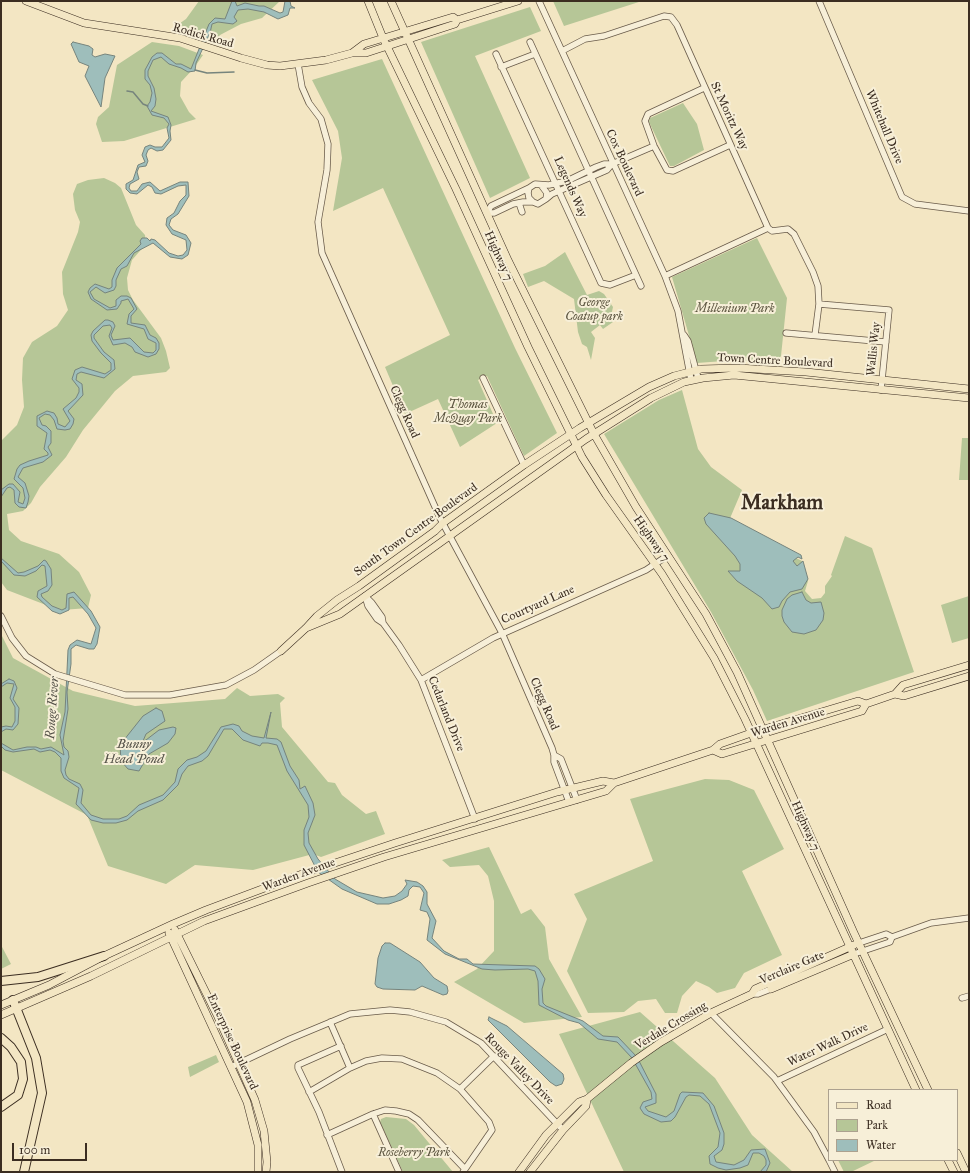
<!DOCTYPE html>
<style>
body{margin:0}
#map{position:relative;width:970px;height:1173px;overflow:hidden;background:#f3e6c3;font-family:"IM FELL Great Primer",serif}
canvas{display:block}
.frame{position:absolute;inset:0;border:2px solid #3b2d21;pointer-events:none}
.legend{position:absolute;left:828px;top:1089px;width:130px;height:72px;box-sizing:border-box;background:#f7efd8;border:1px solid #aca18f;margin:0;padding:5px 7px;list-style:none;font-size:12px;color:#3b2d21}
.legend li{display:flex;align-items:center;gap:8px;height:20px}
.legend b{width:20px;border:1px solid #aca18f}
.scale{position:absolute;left:12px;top:1143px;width:75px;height:18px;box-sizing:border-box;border:2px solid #3b2d21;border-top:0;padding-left:5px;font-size:12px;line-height:14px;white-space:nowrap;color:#3b2d21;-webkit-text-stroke:3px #f7efd8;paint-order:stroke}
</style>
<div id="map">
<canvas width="970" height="1173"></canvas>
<div class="frame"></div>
<ul class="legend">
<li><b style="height:5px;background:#f3e6c3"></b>Road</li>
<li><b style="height:11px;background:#b6c697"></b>Park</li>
<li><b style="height:11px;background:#9ebebb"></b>Water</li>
</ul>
<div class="scale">100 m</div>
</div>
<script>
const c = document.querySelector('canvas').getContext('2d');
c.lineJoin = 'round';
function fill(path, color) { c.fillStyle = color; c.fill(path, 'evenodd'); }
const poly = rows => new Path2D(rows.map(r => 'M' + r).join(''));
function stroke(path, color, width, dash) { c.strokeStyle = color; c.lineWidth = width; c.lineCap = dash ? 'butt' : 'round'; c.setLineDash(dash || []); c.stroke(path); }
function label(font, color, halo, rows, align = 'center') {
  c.font = font + ' "IM FELL Great Primer",serif'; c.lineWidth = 4; c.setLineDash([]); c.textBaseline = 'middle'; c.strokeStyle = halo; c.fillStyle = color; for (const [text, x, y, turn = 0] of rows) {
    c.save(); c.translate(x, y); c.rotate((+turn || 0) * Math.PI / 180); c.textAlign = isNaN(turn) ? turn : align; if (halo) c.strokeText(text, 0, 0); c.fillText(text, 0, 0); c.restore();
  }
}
const green = poly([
 [199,1,280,1,262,18,241,24,220,35,214,42,173,28,186,19],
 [553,1,642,1,564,26],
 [530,7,541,31,475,56,530,178,490,198,421,42],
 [152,42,179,46,203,55,194,68,181,82,180,96,189,112,196,119,124,141,102,142,96,124,98,117,109,107,117,65],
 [382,59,515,348,557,433,524,456,487,376,478,380,497,423,460,447,438,399,405,414,385,367,450,335,383,188,333,211,342,158,338,131,312,80],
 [683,103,697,124,704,150,674,166,670,166,649,122,650,118],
 [104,178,115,183,121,188,136,225,145,235,146,244,132,260,127,278,128,290,133,300,161,338,166,351,170,368,166,372,133,376,115,391,83,430,66,457,40,487,31,503,23,511,7,514,9,530,21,541,59,554,79,572,91,595,88,608,62,610,46,605,7,590,1,582,1,441,17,425,24,407,22,380,23,358,32,342,57,326,68,310,63,294,62,272,78,232,80,222,75,210,73,194,77,184,88,180],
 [757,238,787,298,781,356,775,364,737,360,697,363,672,277],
 [565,252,587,295,599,291,604,294,613,307,611,316,613,322,603,329,600,325,591,332,595,338,591,360,587,347,582,344,578,332,574,299,544,281,528,287,523,274,545,266],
 [682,390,698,449,711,467,742,490,728,523,802,561,808,581,805,591,812,599,821,598,825,593,825,586,832,576,831,575,845,536,872,548,914,672,767,721,753,690,711,612,604,434,659,400],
 [962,438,969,438,969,480,959,480],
 [969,596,969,638,952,643,941,605],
 [1,634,13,658,73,691,135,706,225,699,237,688,250,696,278,694,285,698,280,703,282,727,328,782,335,783,342,795,366,814,376,811,385,834,321,857,313,854,253,870,195,865,166,884,108,866,87,815,1,770],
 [705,779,729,780,754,790,784,849,742,871,782,955,744,973,735,988,717,993,709,987,696,981,682,996,677,1013,665,1013,656,999,638,1001,624,1012,588,1013,567,971,587,919,574,894,653,861,630,799],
 [489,847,521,914,531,909,545,927,549,959,582,1017,524,1023,454,982,477,969,494,951,494,901,488,876,479,865,450,867,442,860],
 [1,945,11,964,1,969],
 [640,1012,715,1078,752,1135,793,1172,624,1172,559,1034],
 [216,1055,219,1062,190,1077,188,1067],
 [386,1117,406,1119,414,1125,453,1172,403,1172,380,1122,381,1119],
 [838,1160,876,1160,851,1172,844,1172]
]);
const water = poly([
 [232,1,235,1,237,6,245,3,259,6,264,6,280,13,283,12,285,1,290,1,291,6,295,8,290,8,288,15,278,19,264,12,248,9,238,10,234,17,237,21,233,24,218,22,212,24,210,33,196,63,195,71,188,72,181,68,169,64,161,57,153,60,148,71,148,76,154,88,156,99,155,106,151,111,168,117,171,125,170,131,171,140,163,150,157,151,151,148,148,150,146,155,148,161,146,166,139,167,137,172,139,179,130,184,129,188,131,191,137,191,142,184,150,182,160,191,180,182,188,182,189,196,178,214,171,219,169,225,173,230,186,235,191,243,188,255,182,259,170,257,153,243,134,253,127,266,121,269,116,280,116,286,114,290,105,293,96,287,90,292,94,299,110,308,116,306,116,300,121,296,127,296,131,298,137,309,131,316,131,323,145,325,150,335,156,338,159,343,159,349,156,354,148,357,135,352,132,347,125,343,113,345,109,336,112,328,110,325,103,326,94,335,94,338,104,352,114,360,115,369,104,378,81,372,77,374,76,380,82,384,83,395,68,411,74,419,73,424,70,429,65,430,57,429,54,420,50,415,45,414,39,418,42,425,46,426,51,431,51,443,48,447,52,455,43,462,23,468,18,477,25,483,29,496,28,502,26,508,19,507,15,503,14,490,10,487,7,488,1,497,1,490,9,484,13,484,20,492,18,502,23,504,25,498,23,488,14,479,17,469,20,465,29,461,48,455,48,453,44,449,47,433,37,426,37,416,47,411,54,413,57,418,58,424,65,427,70,421,63,409,76,398,79,392,79,388,72,379,75,370,82,367,105,374,111,370,111,363,101,353,92,341,91,335,93,331,105,320,108,320,113,322,115,326,111,335,113,340,130,338,144,352,153,353,156,350,156,343,148,339,144,329,127,324,129,314,134,309,128,299,121,301,121,303,117,309,107,310,91,299,88,292,90,288,95,284,109,289,112,287,112,280,117,268,141,244,140,241,142,238,147,238,150,241,151,239,155,240,169,253,178,256,183,255,187,250,186,240,172,234,166,225,167,218,174,213,180,201,186,195,186,185,178,186,161,194,155,193,152,187,148,185,137,194,130,193,126,189,126,184,133,180,138,165,145,162,142,155,145,147,150,145,155,147,162,147,169,138,167,128,169,124,164,118,152,115,147,106,150,102,152,93,150,85,145,79,145,70,152,57,157,53,162,53,176,64,181,64,191,69,209,24,215,18,225,19,232,1],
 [73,42,89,46,93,49,92,55,95,57,105,54,115,56,105,78,101,107,85,76,89,66,79,62,71,44,73,42],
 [709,513,731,518,801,555,802,559,798,557,793,561,797,566,803,561,808,579,802,589,790,592,782,601,779,607,772,609,762,598,737,581,728,571,740,571,740,564,735,556,706,524,704,518,709,513],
 [1,558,18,573,24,572,38,566,44,560,46,561,51,569,52,585,48,591,41,594,42,597,52,606,62,610,66,608,67,594,74,592,91,611,100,627,97,644,94,649,89,649,76,645,71,649,71,664,67,692,68,709,63,741,64,747,68,751,69,757,65,770,66,775,69,779,80,784,83,790,81,803,91,815,103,819,119,819,127,816,139,805,163,795,175,782,178,769,187,760,197,757,206,751,221,727,233,724,239,726,242,731,252,736,264,738,271,712,266,738,277,739,281,742,290,766,299,780,300,789,305,786,313,803,315,815,308,833,309,843,318,859,335,879,357,892,383,898,395,896,402,891,407,884,405,880,417,882,423,886,427,892,427,904,436,921,432,938,444,951,459,959,467,959,473,964,535,966,539,969,545,979,542,989,543,1003,546,1006,583,1021,603,1036,618,1037,637,1057,656,1094,656,1103,645,1107,648,1111,666,1117,674,1111,680,1094,682,1092,703,1093,714,1106,724,1133,724,1144,722,1150,714,1156,716,1162,734,1165,744,1160,751,1150,765,1149,770,1163,766,1172,760,1172,766,1165,766,1160,764,1156,759,1153,753,1153,748,1165,740,1168,726,1170,718,1168,710,1164,709,1156,718,1147,720,1133,709,1104,700,1096,689,1095,686,1097,675,1117,671,1121,661,1122,644,1114,640,1108,643,1102,652,1099,651,1092,632,1058,617,1042,598,1039,579,1023,568,1020,539,1005,538,981,535,971,528,969,495,970,482,969,445,954,427,940,430,919,427,912,420,910,424,893,420,887,413,886,409,890,408,896,401,900,389,904,377,904,342,889,318,872,304,845,304,830,309,817,308,805,287,771,277,745,268,743,262,743,260,746,243,740,232,729,224,729,208,756,202,761,188,766,182,774,178,785,163,800,138,811,127,820,116,823,103,823,91,820,76,804,79,788,64,778,61,771,61,758,55,752,50,750,40,752,34,749,13,752,5,750,1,746,1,743,13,750,27,747,36,747,41,749,51,747,64,755,60,735,65,712,68,650,70,645,77,640,91,644,96,628,88,614,73,597,69,598,69,610,60,614,52,611,37,597,38,591,47,586,45,566,42,565,36,571,25,576,14,575,1,561,1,558],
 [802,592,806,600,811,603,821,602,824,613,823,620,816,630,804,634,792,632,784,622,782,616,782,610,787,599,792,595,802,592],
 [9,679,14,681,17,688,13,699,19,708,18,724,13,730,6,729,1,732,1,727,6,726,12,727,15,721,15,707,10,698,14,684,7,683,1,687,1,684,9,679],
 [156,708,162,711,165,721,146,734,143,741,146,740,159,730,173,727,176,728,175,734,168,743,149,754,139,771,128,769,121,761,120,745,143,716,156,708],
 [385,943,390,943,420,962,434,978,447,986,448,991,447,994,443,995,422,986,415,990,383,989,377,987,375,984,378,958,382,946,385,943],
 [489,1017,507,1026,563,1074,564,1079,562,1084,556,1086,550,1082,488,1020,489,1017]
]);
const stream = poly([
 [195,70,207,73,234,72],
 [127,91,133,92,143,104,148,106]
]);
const minor = poly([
 [539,1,665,276,678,311,691,380],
 [819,1,902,197,915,204,969,211],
 [530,42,641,286],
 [562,51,585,39,604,36,664,16,671,17,677,25,768,228],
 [496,54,601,283,610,285,636,275],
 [298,64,302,87,309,103,321,119,328,144,327,170,318,222,322,253,440,518,502,633,552,748,554,755,554,762,569,802],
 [501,67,535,54],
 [704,88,648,114,645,121,654,146,667,170,673,171,730,145],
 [541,185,547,193,546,199,538,204,533,202,529,198,528,193,529,188,535,184,549,185,567,181,596,167,604,164,612,164,654,146],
 [546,199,552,194,607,170,612,164],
 [519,203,522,212],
 [487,213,491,206,529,188],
 [487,213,494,213,513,204,523,202,532,202],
 [768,228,772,231,788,229,794,234,813,272,818,286,819,304,815,335],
 [665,276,768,228],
 [819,304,889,310,881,390],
 [786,333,886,342],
 [684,335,688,341,698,378],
 [483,378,524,465],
 [365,596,368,606,377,619,383,623,399,645,421,680,475,819],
 [365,596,372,603,382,617,383,623],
 [1,616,12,638,26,656,55,674,125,695,170,695,226,685,254,670,281,651],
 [421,680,493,638,646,570,667,556],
 [554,755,561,759,577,800],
 [859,943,886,934,892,937],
 [854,954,890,942,892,937,931,923,969,918],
 [752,994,758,994,771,989],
 [962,998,969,996],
 [711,1013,774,1077,814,1132,829,1160],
 [330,1022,350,1068],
 [341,1046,298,1065,298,1068,319,1112,342,1172],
 [231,1067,290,1039,350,1014,390,1010,410,1012,446,1022,481,1043,563,1130],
 [777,1081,888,1029],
 [460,1089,494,1056],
 [309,1092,350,1068,366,1061,382,1058,402,1059,437,1073,460,1089,489,1122,492,1130,463,1172],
 [373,1114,399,1172],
 [327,1135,373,1114,385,1110,396,1111,409,1114,418,1120,465,1169],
 [829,1160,835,1172]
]);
const major = poly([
 [26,1,84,23,180,38,241,58,267,65,280,66,326,60,352,53,364,44,453,17,457,20],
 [368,1,383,38,456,189,528,347,582,457,606,495,662,574,714,658,745,719,916,1090],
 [391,1,507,258,594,434,636,507,706,614,737,672,854,933,928,1090],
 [352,53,366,53,455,24,457,20,518,1],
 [306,628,340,614,586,439,651,398,684,382,703,378,734,375,969,398],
 [281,651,306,628,317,616,337,600,359,586,435,531,443,523,524,465,580,428,649,387,674,376,701,369,738,368,806,372,969,389],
 [895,694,904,696,969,676],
 [713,750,722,754,862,711,866,704,895,694,903,685,969,665],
 [175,930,218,1017,255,1100,264,1131,267,1162,266,1172],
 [169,933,247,1102,258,1145,258,1172],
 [771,989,854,954],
 [1,1005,49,985,104,956,173,924,206,910,302,874,395,843,557,792,603,781,614,783],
 [1,1015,91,976,204,921,308,883,384,857,606,791,614,783,713,750,720,744,751,733,858,701,866,704],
 [957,1153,966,1172],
 [948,1160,954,1172],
 [519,1172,546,1135,579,1102,587,1099,631,1063,661,1042,711,1013,752,994,755,989,854,945],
 [530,1172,563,1130,586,1106,587,1099]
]);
const highway = poly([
 [1,981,38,977,104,956],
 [13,1000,36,1058,42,1093,24,1172],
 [1,1038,11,1047,21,1062,23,1079,18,1095,1,1107]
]);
const streetNames = [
 ["Rodick Road",203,36,16],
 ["St Moritz Way",729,116,65],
 ["Whitehall Drive",884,127,67],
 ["Cox Boulevard",624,163,65],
 ["Legends Way",570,187,66],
 ["Highway 7",498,256,66],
 ["Wallis Way",874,349,-84],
 ["Town Centre Boulevard",775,361,3],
 ["Clegg Road",404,412,66],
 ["South Town Centre Boulevard",416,530,-36],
 ["Highway 7",651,539,55],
 ["Courtyard Lane",538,605,-24],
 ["Clegg Road",544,704,67],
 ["Cedarland Drive",446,714,68],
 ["Warden Avenue",788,723,-17],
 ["Highway 7",805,826,66],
 ["Warden Avenue",299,875,-20],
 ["Verclaire Gate",792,968,-23],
 ["Verdale Crossing",671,1026,-31],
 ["Enterprise Boulevard",232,1042,65],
 ["Water Walk Drive",828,1045,-25],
 ["Rouge Valley Drive",519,1069,46]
];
const parkNames = [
 ["George",594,303],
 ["Coatup park",594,317],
 ["Millenium Park",735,309],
 ["Thomas",468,405],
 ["McQuay Park",468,419],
 ["Roseberry Park",414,1153]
];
const waterNames = [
 ["Rouge River",53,708,-86],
 ["Bunny",134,745],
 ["Head Pond",134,760]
];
const townNames = [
 ["Markham",782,504]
];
fill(green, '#b6c697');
fill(water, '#9ebebb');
stroke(water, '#76847d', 1);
stroke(stream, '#76847d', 1.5);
stroke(minor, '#695b4a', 7);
stroke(major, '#3b2d21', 8);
stroke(highway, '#3b2d21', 10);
stroke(minor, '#f7efd8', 5.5);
stroke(major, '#f3e6c3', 7);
stroke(highway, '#f3e6c3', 8);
label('12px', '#3b2d21', '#f7efd8', streetNames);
label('italic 12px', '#5a533e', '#f7efd8', parkNames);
label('italic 13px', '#545148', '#f7efd8', waterNames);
label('bold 20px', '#3b2d21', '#f7efd8', townNames);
</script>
